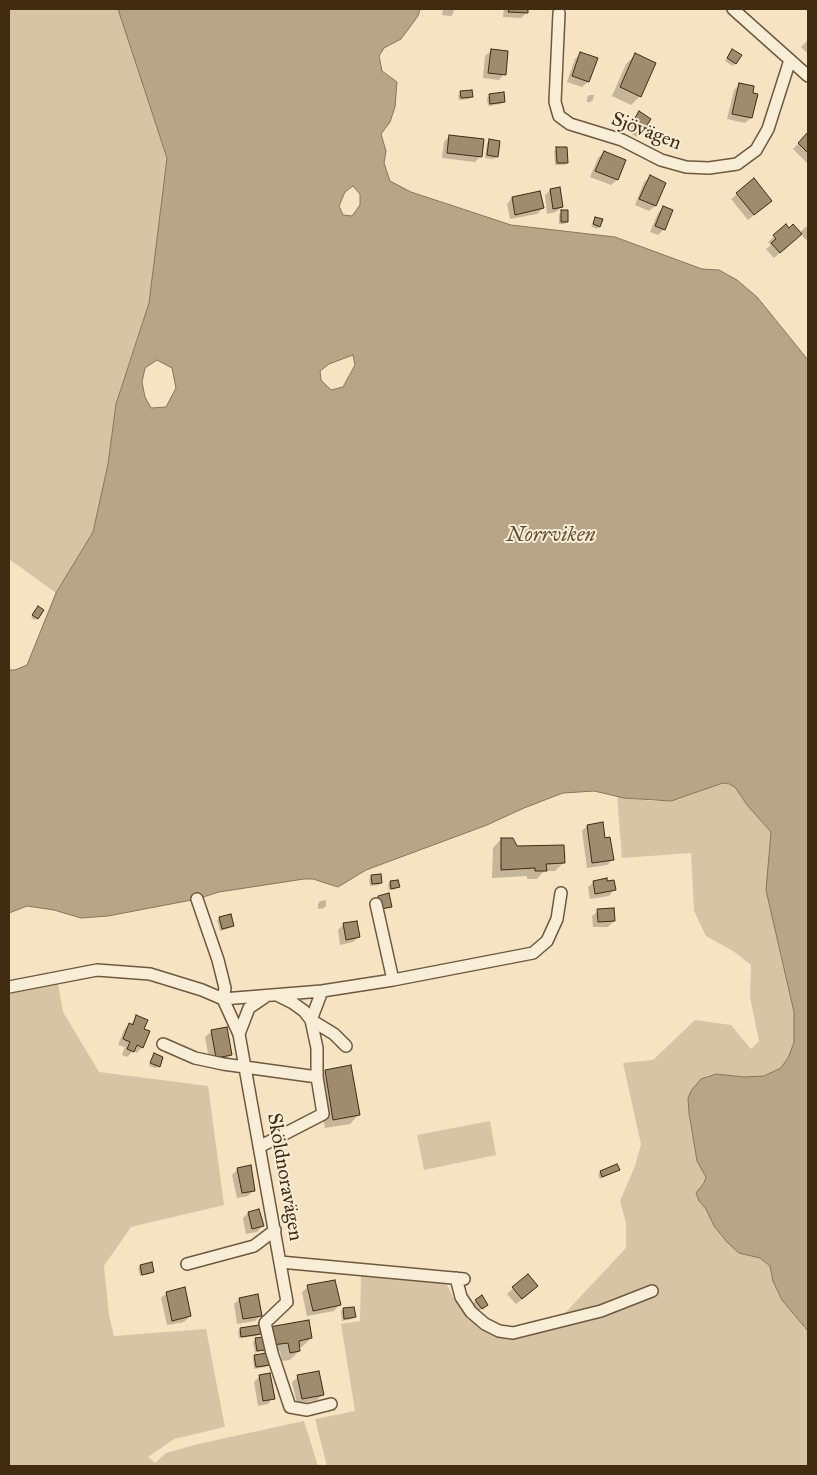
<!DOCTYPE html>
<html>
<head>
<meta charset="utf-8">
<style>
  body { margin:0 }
  #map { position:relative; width:817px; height:1475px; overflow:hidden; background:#f5e3c2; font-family:"IM FELL Great Primer",serif }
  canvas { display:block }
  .frame { position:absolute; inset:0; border:10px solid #412b11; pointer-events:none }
</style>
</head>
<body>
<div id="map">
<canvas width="817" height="1475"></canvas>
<div class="frame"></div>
</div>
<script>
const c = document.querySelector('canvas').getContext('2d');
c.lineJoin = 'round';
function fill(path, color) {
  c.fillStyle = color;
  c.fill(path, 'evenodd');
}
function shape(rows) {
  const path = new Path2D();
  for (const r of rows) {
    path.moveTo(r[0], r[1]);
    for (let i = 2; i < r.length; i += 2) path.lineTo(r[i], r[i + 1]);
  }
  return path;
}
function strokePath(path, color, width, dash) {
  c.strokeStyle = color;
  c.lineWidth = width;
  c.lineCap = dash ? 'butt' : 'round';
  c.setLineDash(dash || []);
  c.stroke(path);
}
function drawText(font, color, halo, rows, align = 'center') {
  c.font = font + ' "IM FELL Great Primer",serif';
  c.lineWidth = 4;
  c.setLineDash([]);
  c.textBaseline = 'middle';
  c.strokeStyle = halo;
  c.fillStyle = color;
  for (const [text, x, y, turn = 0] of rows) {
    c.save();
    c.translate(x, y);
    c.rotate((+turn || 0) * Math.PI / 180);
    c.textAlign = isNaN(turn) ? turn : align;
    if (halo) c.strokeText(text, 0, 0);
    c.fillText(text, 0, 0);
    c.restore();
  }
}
fill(shape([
  [9,9,118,9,167,158,149,303,116,404,108,464,93,532,56,593,9,559],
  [723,783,735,787,747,805,771,832,766,890,794,1012,794,1042,789,1056,781,1068,764,1076,744,1077,716,1074,707,1076,688,1098,689,1113,697,1161,706,1177,704,1183,699,1188,699,1201,706,1209,714,1226,739,1253,760,1258,770,1266,773,1281,782,1300,808,1331,808,1466,327,1466,315,1419,355,1411,341,1324,360,1321,361,1275,445,1281,453,1297,466,1314,499,1335,553,1326,626,1248,626,1223,620,1201,635,1166,641,1144,623,1063,653,1060,695,1020,731,1025,751,1049,759,1041,750,997,751,965,733,951,706,936,694,911,691,853,622,858,617,796,651,801,671,801],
  [58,984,63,1012,99,1072,208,1086,224,1205,131,1227,104,1266,109,1315,114,1336,206,1329,225,1427,174,1439,148,1457,155,1463,166,1453,198,1444,304,1421,318,1466,9,1466,9,994],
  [490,1121,496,1155,424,1170,417,1135]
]), '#d6c4a4');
const water = shape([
  [118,9,420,9,418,16,401,39,384,48,379,56,382,71,397,82,395,107,390,122,381,134,386,151,384,163,390,181,411,192,511,225,615,237,702,269,719,270,737,280,757,297,808,360,808,1331,782,1300,773,1281,770,1266,760,1258,739,1253,728,1243,714,1226,706,1209,699,1201,696,1193,704,1183,706,1177,697,1161,689,1113,688,1098,691,1091,701,1079,716,1074,744,1077,764,1076,781,1068,789,1056,794,1042,794,1012,766,890,771,832,747,805,735,787,729,784,723,783,671,801,624,798,594,791,563,793,524,808,487,825,366,870,338,887,313,879,304,879,219,892,197,899,108,916,81,918,54,910,27,906,9,913,9,670,15,670,27,665,56,593,93,532,108,464,116,404,149,303,167,158,118,9],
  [353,186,360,194,360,205,352,216,343,215,339,206,345,192,353,186],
  [353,355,355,365,343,387,331,390,321,380,320,371,329,364,353,355],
  [157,360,172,368,176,388,166,407,151,408,145,397,142,382,145,368,157,360]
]);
fill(water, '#b8a486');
strokePath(water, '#887457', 1);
fill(shape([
  [443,9,454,9,453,14,451,16,442,15],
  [504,9,527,9,526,13,521,18,503,17],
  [808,40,808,54,801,47],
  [491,51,504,74,499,80,483,78,485,56],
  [581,53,596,59,588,82,582,87,567,82,575,59],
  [730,53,735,63,733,66,725,61],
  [635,55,640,96,631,105,612,96,626,64],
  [740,84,751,118,745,123,727,119,734,90],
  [461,93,472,96,469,99,459,100,458,95],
  [490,95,504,102,501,104,488,106,487,98],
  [590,95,594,95,593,100,590,102,587,102,587,97],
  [639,113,650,119,637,137,626,131],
  [808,134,808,164,793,149],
  [449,136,481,156,475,162,442,158,444,142],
  [490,141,496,157,494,159,485,158,487,143],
  [557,148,567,163,564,165,555,165,554,151],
  [604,152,624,160,617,180,611,185,590,177,598,158],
  [650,177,665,183,655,206,649,211,635,205,644,182],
  [550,190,562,207,556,212,547,214,545,195],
  [737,194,765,206,748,220,731,199],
  [512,198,543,208,537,214,510,219,507,204],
  [663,208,664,229,658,235,650,232,658,213],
  [562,212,567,222,564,224,559,224,559,214],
  [596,218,599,226,597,229,591,226],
  [808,225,808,239,806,240,801,234,774,258,766,249,771,245,768,242,786,226,789,230,799,233],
  [36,610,37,618,35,620,31,618],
  [587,826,612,860,607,865,587,868,582,831],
  [501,839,516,848,564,862,555,871,544,871,537,879,527,879,527,876,492,878,493,848],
  [371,876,381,882,379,885,370,886,369,879],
  [397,881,398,886,396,889,389,890,388,885,390,882],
  [594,882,614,890,609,896,590,899,588,887],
  [326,900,326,906,324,908,318,909,318,904,320,901],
  [598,911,614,921,608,927,593,927,592,916],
  [220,918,233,926,230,928,220,931,217,920],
  [356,922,359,937,353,942,340,945,338,930,343,925],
  [137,1017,142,1029,142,1047,137,1053,133,1051,127,1057,122,1055,125,1047,118,1045,124,1030],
  [226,1029,231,1054,225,1060,210,1063,205,1037,211,1032],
  [154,1055,159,1066,156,1068,149,1066],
  [325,1071,358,1115,350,1124,325,1128,316,1080],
  [238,1169,254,1190,248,1196,237,1198,232,1175],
  [618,1170,600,1179,598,1175,600,1172],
  [248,1213,262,1226,257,1232,246,1234,243,1218],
  [141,1266,153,1272,150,1274,140,1276,138,1268],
  [527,1276,531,1292,516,1304,507,1294],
  [308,1287,339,1305,334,1311,307,1316,302,1292],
  [167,1293,190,1316,184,1322,167,1325,161,1298],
  [240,1299,261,1315,255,1321,237,1324,234,1304],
  [476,1301,484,1307,479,1311,473,1303],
  [343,1309,355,1317,352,1319,342,1321,341,1312],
  [270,1328,311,1338,302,1347,298,1347,299,1351,290,1360,282,1361,280,1351,266,1353,268,1365,266,1367,254,1369,253,1359,255,1356,264,1354,263,1350,255,1353,253,1342,256,1340,261,1339,261,1336],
  [241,1329,259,1333,257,1336,239,1338,238,1331],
  [260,1376,273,1398,268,1404,258,1406,254,1382],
  [298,1377,323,1394,317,1400,297,1404,292,1382]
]), '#0003');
const building = shape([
  [509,9,528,9,528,13,508,12,509,9],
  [491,49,508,51,506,75,488,73,491,49],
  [732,49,742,55,736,64,727,58,732,49],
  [580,52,598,58,589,82,572,76,580,52],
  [635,53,656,63,641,97,620,87,635,53],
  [739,83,754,86,753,93,758,94,752,118,732,114,739,83],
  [472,90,473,97,461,98,460,91,472,90],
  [504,92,505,102,490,104,489,94,504,92],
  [639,111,651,119,643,132,631,125,639,111],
  [808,132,808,153,798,143,808,132],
  [449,135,484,139,482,157,447,153,449,135],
  [489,139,500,141,498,157,487,155,489,139],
  [556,147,567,147,568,163,557,163,556,147],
  [604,151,626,160,618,180,595,171,604,151],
  [650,175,666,183,656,206,639,199,650,175],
  [754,178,772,201,754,215,736,193,754,178],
  [560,187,563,207,553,209,550,189,560,187],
  [540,191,544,208,515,215,512,197,540,191],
  [663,206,673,210,665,230,655,226,663,206],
  [561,210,568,210,568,222,561,222,561,210],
  [595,217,603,219,600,227,593,224,595,217],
  [786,224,789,228,793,224,802,234,780,253,771,243,776,239,773,235,786,224],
  [38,606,44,610,38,619,32,615,38,606],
  [603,822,605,838,610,837,614,860,592,863,587,825,603,822],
  [501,838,513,838,517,846,564,845,565,863,546,864,547,871,535,871,535,868,501,870,501,838],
  [381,874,382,883,372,884,371,875,381,874],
  [607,878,607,881,614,880,616,890,595,894,593,881,607,878],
  [398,880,400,887,391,889,390,881,398,880],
  [389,893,392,907,381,909,378,896,389,893],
  [614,908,615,921,598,922,597,909,614,908],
  [231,914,234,926,222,929,219,917,231,914],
  [357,921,360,937,346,940,343,923,357,921],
  [136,1015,148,1020,144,1029,150,1031,143,1048,137,1045,134,1052,127,1049,130,1042,123,1039,129,1023,133,1025,136,1015],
  [227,1027,232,1055,216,1058,211,1030,227,1027],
  [154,1053,163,1057,160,1067,150,1063,154,1053],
  [351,1065,360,1115,333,1120,325,1070,351,1065],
  [617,1164,620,1170,602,1177,600,1171,617,1164],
  [251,1165,255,1191,242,1193,237,1168,251,1165],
  [259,1209,264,1226,252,1229,248,1212,259,1209],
  [152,1262,154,1272,142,1275,140,1265,152,1262],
  [528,1274,538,1286,522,1299,512,1287,528,1274],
  [335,1280,341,1305,313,1311,307,1285,335,1280],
  [185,1287,191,1316,172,1321,166,1292,185,1287],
  [258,1294,262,1316,243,1319,239,1298,258,1294],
  [482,1295,488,1305,482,1309,475,1300,482,1295],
  [354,1307,356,1317,344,1319,343,1308,354,1307],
  [309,1320,312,1338,299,1341,300,1351,290,1353,288,1343,272,1345,269,1327,309,1320],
  [259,1325,261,1334,241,1337,240,1328,259,1325],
  [263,1337,265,1350,257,1351,255,1338,263,1337],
  [267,1353,270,1365,256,1367,254,1355,267,1353],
  [319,1371,324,1395,302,1399,297,1375,319,1371],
  [270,1373,275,1399,263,1401,259,1375,270,1373]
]);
fill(building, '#9f8b6d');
strokePath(building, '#412b11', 1);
const street = shape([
  [733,9,808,76],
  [559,13,555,102,559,116,570,124,622,140,661,160,686,167,709,168,737,164,756,150,768,129,790,60],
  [197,899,218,960,225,988,223,999],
  [376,904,393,980],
  [9,987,97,970,150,974,202,990,223,999,322,991,393,980,533,953,547,941,557,919,561,893],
  [322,991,311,1020,334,1034,346,1046],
  [223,999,239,1034,287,1302,265,1323,272,1353,290,1407,307,1410,331,1404],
  [239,1034,249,1008,265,997],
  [163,1044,195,1058,223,1064,317,1077],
  [259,1147,323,1114,317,1077,317,1048,311,1020,304,1011,293,1003,279,996],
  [280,1262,464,1279],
  [187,1264,254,1246,275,1230],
  [456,1278,461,1297,471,1312,485,1324,499,1331,513,1333,601,1311,652,1291]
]);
strokePath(street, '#6e593d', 14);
strokePath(street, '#f8edd7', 11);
drawText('20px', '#412b11', '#f8edd7', [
  ["Sjövägen",646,132,21],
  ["Sköldnoravägen",284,1177,80]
]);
drawText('italic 21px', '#654f34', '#f8edd7', [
  ["Norrviken",551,536]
]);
</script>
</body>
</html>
